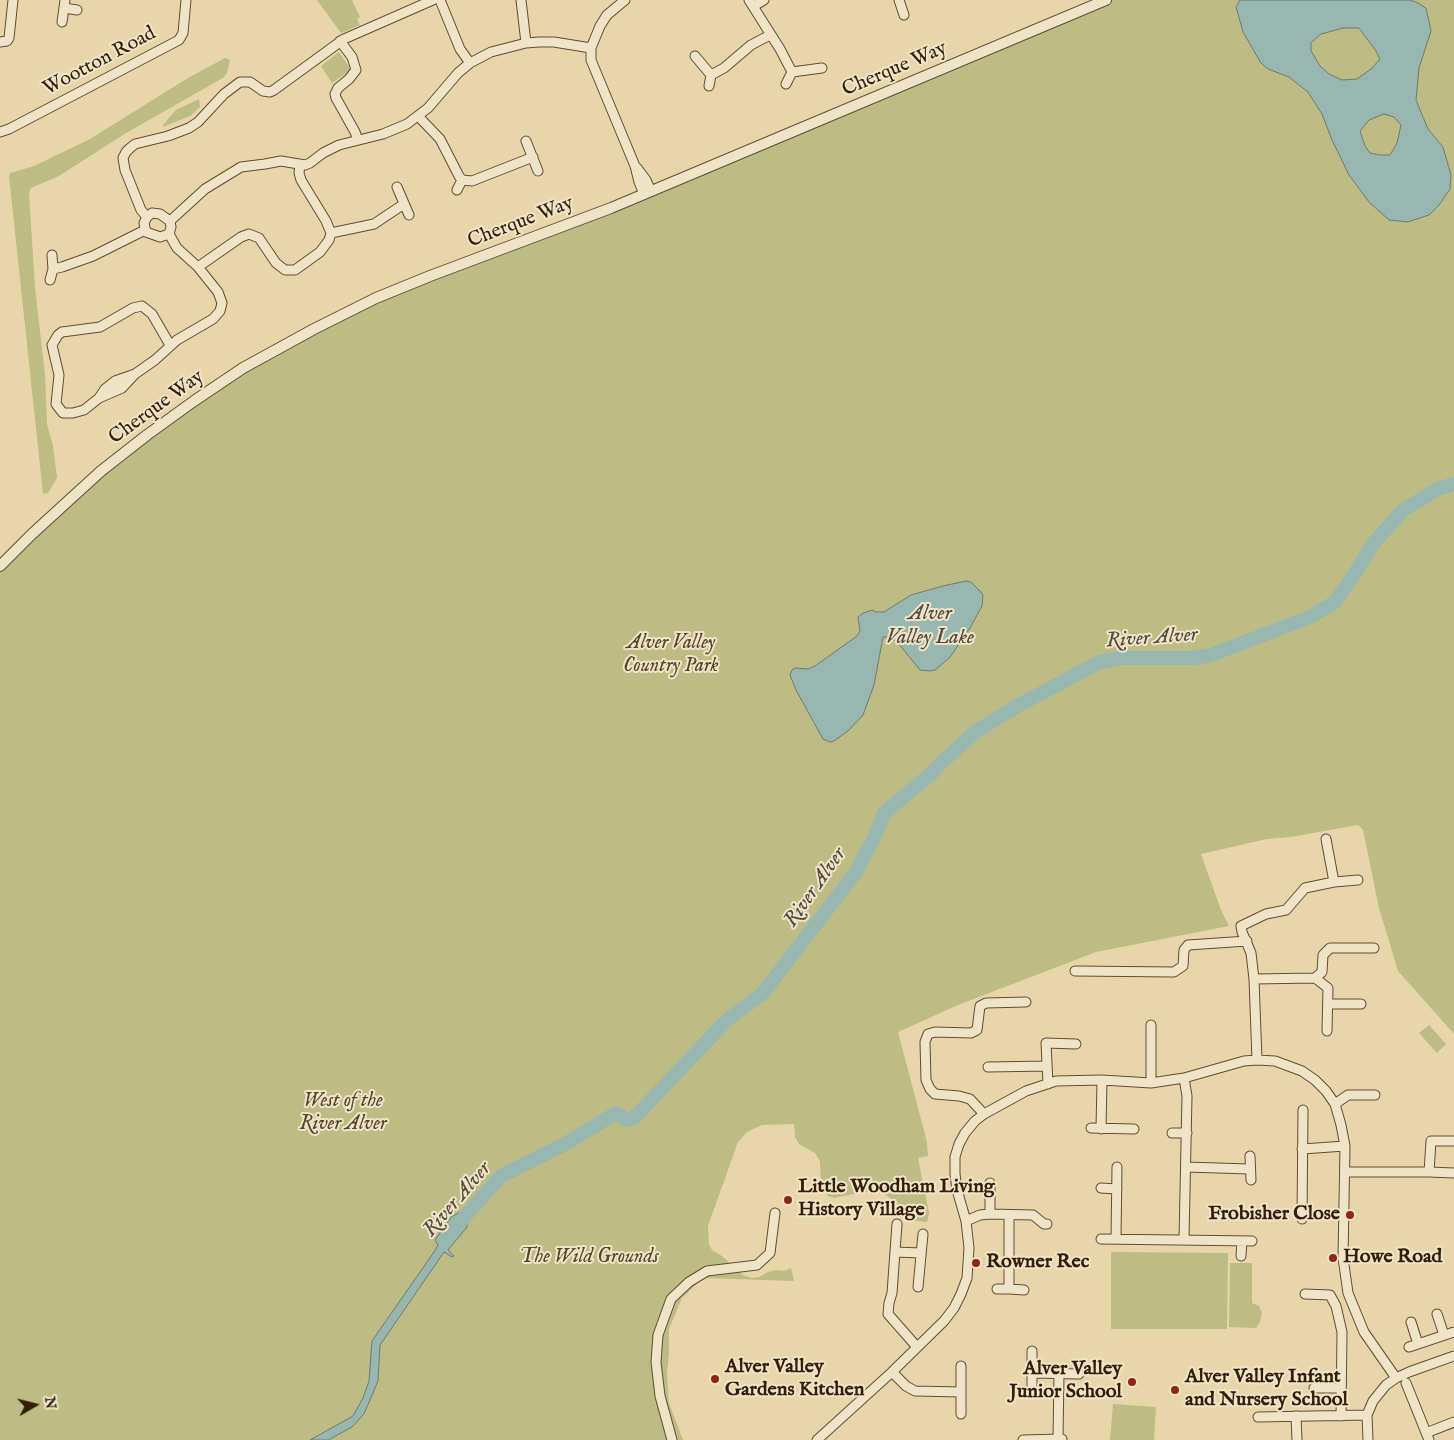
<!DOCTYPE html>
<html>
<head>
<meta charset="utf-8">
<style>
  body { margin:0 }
  #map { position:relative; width:1454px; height:1440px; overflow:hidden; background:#e8d6aa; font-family:"IM FELL English",serif }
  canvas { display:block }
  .north { position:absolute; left:10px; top:1380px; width:50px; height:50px; -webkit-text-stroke:4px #f0e4c8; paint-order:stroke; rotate:82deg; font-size:14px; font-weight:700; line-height:20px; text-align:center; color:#341e0a }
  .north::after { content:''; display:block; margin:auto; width:18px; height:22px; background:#341e0a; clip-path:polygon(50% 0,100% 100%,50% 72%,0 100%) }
</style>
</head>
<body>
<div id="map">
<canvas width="1454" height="1440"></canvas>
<div class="north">N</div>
</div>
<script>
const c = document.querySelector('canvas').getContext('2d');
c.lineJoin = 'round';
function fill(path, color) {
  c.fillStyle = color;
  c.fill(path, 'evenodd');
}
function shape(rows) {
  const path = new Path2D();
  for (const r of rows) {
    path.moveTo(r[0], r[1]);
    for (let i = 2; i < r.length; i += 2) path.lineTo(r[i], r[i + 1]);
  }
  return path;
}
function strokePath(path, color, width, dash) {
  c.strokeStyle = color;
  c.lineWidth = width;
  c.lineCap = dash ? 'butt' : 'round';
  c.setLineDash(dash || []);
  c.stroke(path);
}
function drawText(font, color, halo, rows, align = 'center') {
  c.font = font + ' "IM FELL English",serif';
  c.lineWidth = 4;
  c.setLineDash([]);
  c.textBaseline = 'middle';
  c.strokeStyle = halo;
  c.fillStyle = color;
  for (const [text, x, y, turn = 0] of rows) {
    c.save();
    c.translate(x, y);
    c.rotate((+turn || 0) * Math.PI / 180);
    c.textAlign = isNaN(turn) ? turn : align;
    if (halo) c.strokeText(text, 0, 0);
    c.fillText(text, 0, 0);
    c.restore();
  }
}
fill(shape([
  [317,0,352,0,360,17,357,19,360,25,341,33],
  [1106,0,1454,0,1454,1034,1398,971,1379,908,1363,830,1358,825,1291,837,1267,839,1201,854,1221,910,1229,926,1096,952,958,1005,898,1032,927,1142,928,1156,918,1158,929,1213,927,1222,905,1220,897,1203,884,1194,874,1190,834,1198,828,1196,823,1190,821,1182,820,1161,815,1153,799,1144,795,1137,794,1124,762,1125,747,1132,738,1142,708,1226,709,1244,712,1250,722,1256,743,1275,752,1278,759,1277,768,1272,777,1270,784,1271,791,1268,794,1281,703,1278,682,1298,669,1329,669,1353,667,1373,669,1403,683,1440,0,1440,0,569,32,534,194,401,314,329,430,276,611,208],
  [339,52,351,70,332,83,321,66],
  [225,58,230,60,227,73,223,78,126,133,59,176,31,188,29,193,35,287,45,375,47,424,53,446,57,478,48,493,43,494,9,176,10,173,34,166,90,139,188,78],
  [199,99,200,107,190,116,163,127,163,125,176,110],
  [1429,1025,1446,1044,1437,1053,1419,1033],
  [1111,1252,1228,1253,1227,1329,1111,1329],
  [1230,1263,1252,1263,1252,1303,1259,1306,1262,1313,1260,1322,1256,1328,1229,1327],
  [1113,1404,1156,1407,1154,1440,1110,1440]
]), '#bcbc84');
const water = shape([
  [1240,0,1409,0,1416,2,1426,8,1431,31,1419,68,1416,100,1428,129,1443,147,1451,175,1450,189,1439,205,1429,215,1408,222,1389,220,1369,202,1349,175,1332,140,1322,114,1308,92,1289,77,1268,69,1261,63,1243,32,1236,7,1240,0],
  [1343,28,1359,28,1376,51,1380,59,1371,69,1357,79,1342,80,1329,74,1320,66,1311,51,1311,43,1321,34,1343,28],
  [1384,114,1394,117,1401,125,1397,143,1390,155,1380,155,1370,153,1365,146,1360,131,1369,120,1384,114],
  [966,581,971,582,979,590,983,595,982,606,970,628,950,657,935,670,930,671,920,670,898,643,890,637,883,637,874,685,863,715,848,731,834,741,830,742,823,739,796,690,790,675,792,670,795,668,808,669,815,666,857,636,860,631,858,617,863,613,872,610,876,612,884,612,911,595,943,586,966,581],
  [466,1209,472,1212,467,1222,467,1227,448,1250,454,1256,452,1257,444,1252,380,1345,378,1381,364,1414,352,1427,332,1438,329,1440,310,1440,353,1416,363,1398,369,1381,372,1341,434,1252,438,1245,435,1240,451,1217,466,1209]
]);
fill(water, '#99b7b1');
strokePath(water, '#717a6e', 1);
strokePath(shape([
  [458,1224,501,1176,565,1144,616,1113,627,1120,634,1118,726,1021,763,993,856,872,874,838,884,813,932,773,942,762,975,732,1017,706,1100,662,1121,658,1195,658,1211,655,1310,617,1335,602,1355,573,1373,544,1403,510,1438,489,1454,484]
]), '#99b7b1', 14);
const minor = shape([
  [440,0,460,49,470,63],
  [521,0,526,43],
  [625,0,607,15,600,26,591,48,591,60,635,166,639,182,644,194],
  [749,0,780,49,792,72,822,68],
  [899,0,904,15],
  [754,6,764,0],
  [64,8,77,10],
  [62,22,65,0],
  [340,41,352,57,356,70,349,79,338,88,335,94,336,98,355,132,358,140],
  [0,42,7,41,9,38,13,0],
  [695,56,711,75,724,68,751,45,770,35],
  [786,84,792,72],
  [709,86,711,75],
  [418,116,440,139,459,176,462,180,472,181,533,157],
  [0,132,9,129,179,40,183,33,186,0],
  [526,141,538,171],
  [637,168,646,180,651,191],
  [397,187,409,215],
  [457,190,462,180],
  [152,213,160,214,170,221,171,227,169,234,160,237,146,232,144,223,147,217,152,213],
  [147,217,141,210,125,170,123,158,126,152,130,148,135,144,168,136,189,128,198,122,224,94,240,82,250,82,263,91,270,92,274,90,344,39,433,0],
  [170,221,205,189,241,167,265,164,281,161,305,165,310,163,323,153,339,145,383,134,407,124,428,108,458,73,470,63,491,52,526,43,539,42,554,42,591,48],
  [331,233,374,224,404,204],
  [198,267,241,237,249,234,259,238,276,263,285,270,295,270,320,252,329,240,331,233,326,221,301,180,299,173,300,165],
  [53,269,62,267,93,256,145,230],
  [50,280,53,269,52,255],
  [135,374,115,381,105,389,99,398,84,410,73,413,63,413,56,404,59,375,52,345,58,335,62,332,100,327,133,308,142,306,152,314,170,345],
  [99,398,122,388,135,374,155,360,177,340,213,319,220,311,222,303,218,292,198,267,177,248,169,234],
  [1326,839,1334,882],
  [1075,971,1174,972,1183,966,1184,950,1188,945,1247,941],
  [1315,978,1328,988,1327,1031],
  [1254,979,1315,978,1322,972,1323,955,1330,948,1374,948],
  [1329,1004,1361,1004],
  [1257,1060,1254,979,1251,953,1242,932,1241,926,1266,914,1286,910,1305,888,1334,882,1358,880],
  [988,1067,1047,1066],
  [1184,1078,1187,1096,1184,1239],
  [1151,1083,1151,1025],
  [1048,1084,1046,1043,1076,1044],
  [1335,1104,1348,1095,1375,1095],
  [984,1114,970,1099,959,1096,935,1094,930,1089,926,1080,925,1042,928,1034,935,1032,971,1033,977,1030,980,1006,986,1003,1026,1002],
  [1091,1128,1134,1129],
  [1101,1129,1102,1080],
  [1172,1133,1187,1133],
  [1302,1149,1345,1146],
  [1250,1156,1251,1180],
  [1186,1167,1249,1169],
  [1345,1172,1429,1172,1431,1141,1454,1141],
  [1429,1172,1454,1173],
  [990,1183,990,1214],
  [1101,1188,1117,1189],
  [1009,1215,1009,1289,1024,1290],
  [1302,1219,1303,1110],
  [966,1221,980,1215,990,1214,1033,1215,1044,1224,1047,1224],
  [897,1224,892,1293,889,1303,888,1314,917,1347],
  [1116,1238,1117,1167],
  [1101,1239,1252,1241],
  [895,1252,921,1253],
  [1241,1256,1242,1241],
  [918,1287,923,1234],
  [997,1289,1009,1289],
  [1305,1294,1330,1295,1336,1306,1342,1332,1341,1416],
  [1437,1314,1444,1335],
  [1411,1322,1418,1344],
  [1409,1347,1454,1332],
  [961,1366,961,1414],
  [892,1372,906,1386,915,1391,961,1392],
  [1033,1373,1079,1374],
  [1406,1383,1429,1440],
  [1314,1388,1341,1388],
  [1032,1392,1032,1351],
  [1296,1416,1297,1440],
  [1258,1417,1367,1415],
  [1426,1433,1454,1422],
  [1058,1439,1059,1374],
  [672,1440,660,1396,656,1362,658,1335,671,1299,689,1282,707,1271,757,1265,770,1253,775,1213],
  [817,1440,892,1372,944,1321,954,1308,961,1294,967,1278,969,1248,966,1221,957,1190,955,1174,955,1157,959,1144,965,1133,975,1121,984,1114,1026,1091,1056,1081,1102,1080,1151,1083,1184,1078,1244,1061,1257,1060,1275,1061,1302,1071,1315,1080,1326,1091,1335,1104,1341,1125,1345,1146,1343,1258,1348,1293,1364,1332,1396,1378],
  [1023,1440,1062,1439],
  [1368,1440,1367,1415,1373,1401,1386,1385,1396,1378,1409,1372,1454,1356]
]);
const tertiary = shape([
  [0,566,32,534,101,471,147,435,194,401,243,368,314,329,376,298,430,276,611,208,1106,0]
]);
strokePath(minor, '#614c32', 11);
strokePath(tertiary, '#614c32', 12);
strokePath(minor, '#f0e4c8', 9);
strokePath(tertiary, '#f0e4c8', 10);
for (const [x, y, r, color] of [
  [788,1200,5,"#8f2418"],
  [1350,1215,5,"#8f2418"],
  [1333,1258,5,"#8f2418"],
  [976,1263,5,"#8f2418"],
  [715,1379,5,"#8f2418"],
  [1132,1382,5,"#8f2418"],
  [1175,1390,5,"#8f2418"]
]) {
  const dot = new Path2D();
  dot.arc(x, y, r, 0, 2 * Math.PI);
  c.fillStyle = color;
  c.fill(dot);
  strokePath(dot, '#f0e4c8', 2);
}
drawText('20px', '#341e0a', '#f0e4c8', [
  ["Wootton Road",100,62,-28],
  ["Cherque Way",895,70,-23],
  ["Cherque Way",521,223,-21],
  ["Cherque Way",157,408,-36]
]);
drawText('italic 20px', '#564628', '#f0e4c8', [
  ["Alver Valley",671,644],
  ["Country Park",671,667],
  ["West of the",343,1102],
  ["River Alver",343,1125],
  ["The Wild Grounds",589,1258]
]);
drawText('bold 20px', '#341e0a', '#f0e4c8', [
  ["Little Woodham Living",798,1188],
  ["History Village",798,1211],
  ["Frobisher Close",1340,1215,"right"],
  ["Howe Road",1343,1258],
  ["Rowner Rec",986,1263],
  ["Alver Valley",725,1368],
  ["Gardens Kitchen",725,1391],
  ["Alver Valley",1122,1370,"right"],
  ["Junior School",1122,1393,"right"],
  ["Alver Valley Infant",1185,1378],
  ["and Nursery School",1185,1401]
], 'left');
drawText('italic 21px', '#524c3c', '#f0e4c8', [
  ["Alver",930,615],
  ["Valley Lake",930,639],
  ["River Alver",1152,639,-4],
  ["River Alver",816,888,-55],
  ["River Alver",458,1200,-49]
]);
</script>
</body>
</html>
